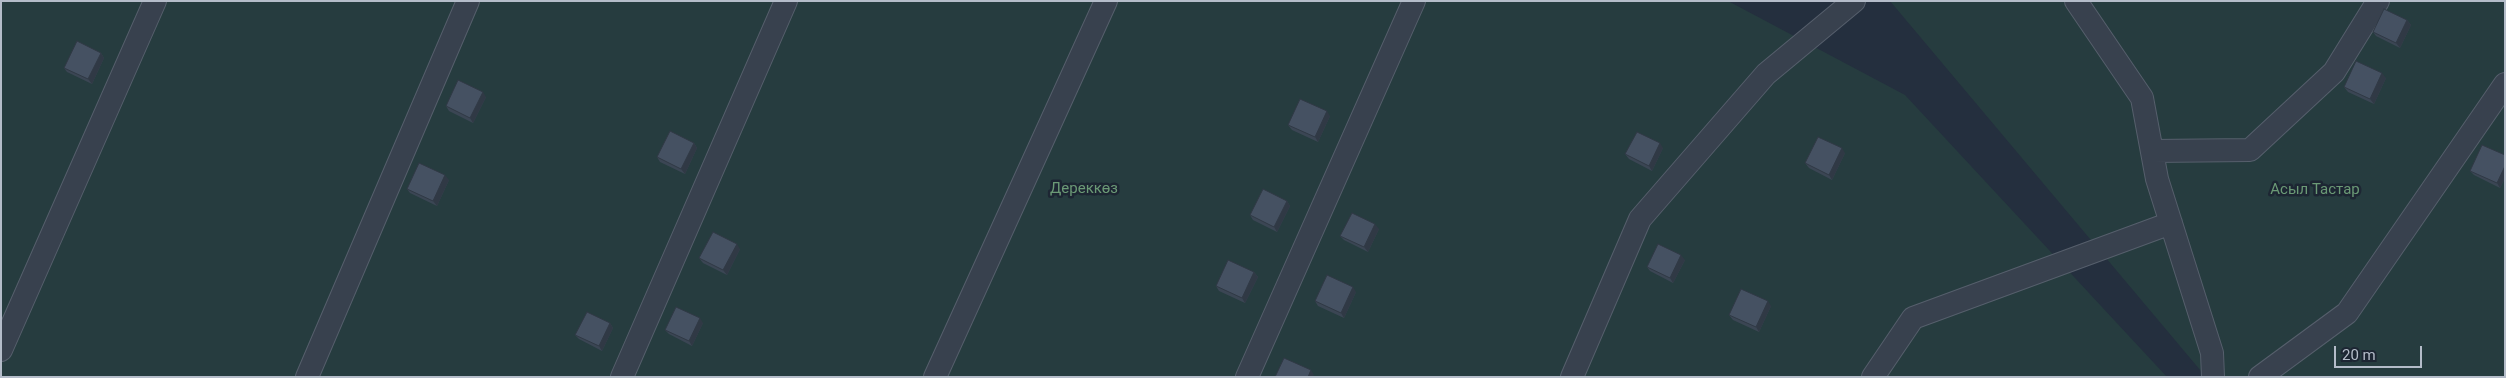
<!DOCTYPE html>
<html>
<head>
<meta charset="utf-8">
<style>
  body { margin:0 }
  #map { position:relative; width:2506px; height:378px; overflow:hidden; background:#242f3e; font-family:Roboto,sans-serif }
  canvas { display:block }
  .frame { position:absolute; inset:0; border:2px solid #b4bcc9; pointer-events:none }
  .scale { position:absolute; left:2334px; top:346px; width:88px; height:22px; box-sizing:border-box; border:2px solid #b4bcc9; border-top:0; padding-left:6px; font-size:15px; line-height:18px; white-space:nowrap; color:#b4bcc9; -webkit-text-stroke:4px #1d2633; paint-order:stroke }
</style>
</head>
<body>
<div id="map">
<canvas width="2506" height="378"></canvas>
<div class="frame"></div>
<div class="scale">20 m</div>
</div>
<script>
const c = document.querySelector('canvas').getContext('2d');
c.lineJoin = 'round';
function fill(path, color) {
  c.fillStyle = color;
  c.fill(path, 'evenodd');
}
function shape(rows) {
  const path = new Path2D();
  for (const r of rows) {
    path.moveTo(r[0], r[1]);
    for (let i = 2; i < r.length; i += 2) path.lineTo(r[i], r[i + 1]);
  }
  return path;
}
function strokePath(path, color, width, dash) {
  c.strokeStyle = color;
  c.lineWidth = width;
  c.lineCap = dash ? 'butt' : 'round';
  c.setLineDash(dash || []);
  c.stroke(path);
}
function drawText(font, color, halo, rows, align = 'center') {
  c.font = font + ' Roboto,sans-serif';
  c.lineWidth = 5;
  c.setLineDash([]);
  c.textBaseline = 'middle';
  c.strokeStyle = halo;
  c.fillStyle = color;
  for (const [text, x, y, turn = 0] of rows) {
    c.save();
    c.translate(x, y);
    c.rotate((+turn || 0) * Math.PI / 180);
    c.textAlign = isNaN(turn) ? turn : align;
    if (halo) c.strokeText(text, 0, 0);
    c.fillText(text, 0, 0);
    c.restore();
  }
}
fill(shape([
  [1,1,1728,1,1905,95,2167,377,1,377],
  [1890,1,2505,1,2505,377,2206,377]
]), '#263c3f');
const minor = shape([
  [2076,1,2142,98,2157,179,2212,353,2213,377],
  [2152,151,2250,150,2334,72,2378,1],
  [1,350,155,1],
  [307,377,468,1],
  [622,377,786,1],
  [935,377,1106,1],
  [1247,377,1414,1],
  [1572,377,1640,219,1766,74,1854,1],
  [1873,377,1913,318,2171,223],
  [2260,377,2347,313,2505,84]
]);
strokePath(minor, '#565f6c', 24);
strokePath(minor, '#38414e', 22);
fill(shape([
  [2407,20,2411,25,2400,48,2376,36,2373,32],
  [101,53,104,58,92,84,67,72,64,68],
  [2386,78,2374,104,2348,92,2344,87],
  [486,97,473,123,449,111,446,106],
  [1330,116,1318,142,1292,130,1288,125],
  [694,143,697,148,685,174,660,162,657,157],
  [1663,148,1652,171,1629,159,1625,154],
  [1845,153,1832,180,1809,168,1805,163],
  [2505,155,2505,178,2500,188,2474,175,2470,171],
  [449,180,437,206,410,193,407,189],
  [1287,201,1290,206,1277,232,1253,220,1250,215],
  [1379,229,1368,252,1344,240,1340,236],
  [740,249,727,275,703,263,699,258],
  [1685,260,1673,283,1650,271,1647,267],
  [1254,272,1258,277,1245,303,1219,291,1216,286],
  [1356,292,1344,318,1318,306,1315,301],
  [1771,306,1759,332,1733,320,1729,315],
  [610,323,613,328,602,351,579,339,575,335],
  [703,323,692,346,669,334,665,330]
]), '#3b4654');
fill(shape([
  [2407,20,2411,25,2400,48,2396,43],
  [101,53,104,58,92,84,88,79],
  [2382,73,2386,78,2374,104,2370,99],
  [483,92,486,97,473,123,470,118],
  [1327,111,1330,116,1318,142,1315,137],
  [694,143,697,148,685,174,681,169],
  [1660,143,1663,148,1652,171,1649,166],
  [1842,148,1845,153,1832,180,1829,175],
  [2505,166,2505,178,2500,188,2497,183],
  [445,175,449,180,437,206,433,201],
  [1287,201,1290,206,1277,232,1274,227],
  [1375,224,1379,229,1368,252,1364,247],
  [737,244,740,249,727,275,723,270],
  [1681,255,1685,260,1673,283,1670,278],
  [1254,272,1258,277,1245,303,1242,298],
  [1353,287,1356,292,1344,318,1341,313],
  [1768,301,1771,306,1759,332,1756,327],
  [700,318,703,323,692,346,689,341],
  [610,323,613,328,602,351,599,346],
  [1311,370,1314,375,1313,377,1308,377]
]), '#303945');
const building = shape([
  [2384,9,2407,20,2396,43,2373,32,2384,9],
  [77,41,101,53,88,79,64,68,77,41],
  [2356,61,2382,73,2370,99,2344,87,2356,61],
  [458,80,483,92,470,118,446,106,458,80],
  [1300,99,1327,111,1315,137,1288,125,1300,99],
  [670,131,694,143,681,169,657,157,670,131],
  [1637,132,1660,143,1649,166,1625,154,1637,132],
  [1818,137,1842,148,1829,175,1805,163,1818,137],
  [2482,145,2505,155,2505,166,2497,183,2470,171,2482,145],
  [419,163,445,175,433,201,407,189,419,163],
  [1263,189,1287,201,1274,227,1250,215,1263,189],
  [1352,213,1375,224,1364,247,1340,236,1352,213],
  [713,232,737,244,723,270,699,258,713,232],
  [1658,244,1681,255,1670,278,1647,267,1658,244],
  [1228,260,1254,272,1242,298,1216,286,1228,260],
  [1327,275,1353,287,1341,313,1315,301,1327,275],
  [1741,289,1768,301,1756,327,1729,315,1741,289],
  [676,307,700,318,689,341,665,330,676,307],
  [587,312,610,323,599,346,575,335,587,312],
  [1284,358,1311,370,1308,377,1275,377,1284,358]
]);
fill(building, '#455162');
strokePath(building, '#303945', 1);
drawText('15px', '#6b9a76', '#1d2633', [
  ["Дереккөз",1084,189],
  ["Асыл Тастар",2315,190]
]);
</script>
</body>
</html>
